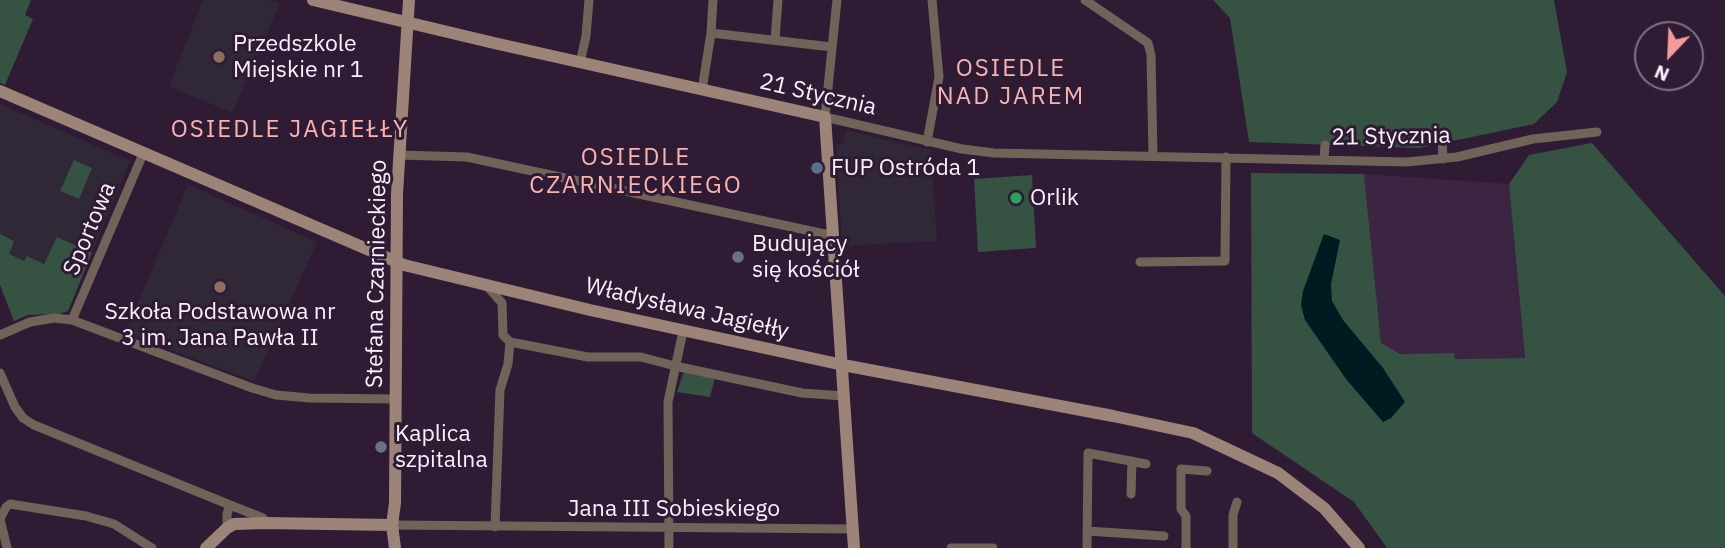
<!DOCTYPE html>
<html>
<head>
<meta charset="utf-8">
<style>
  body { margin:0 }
  #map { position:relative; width:1725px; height:548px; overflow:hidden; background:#2f1c34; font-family:"IBM Plex Sans",sans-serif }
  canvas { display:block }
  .north { position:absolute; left:1634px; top:21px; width:70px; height:70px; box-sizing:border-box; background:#2f1c34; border:2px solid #817085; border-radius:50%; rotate:203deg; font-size:19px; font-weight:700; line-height:28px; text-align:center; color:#fbeefe }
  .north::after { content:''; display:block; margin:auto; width:24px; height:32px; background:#f59b9b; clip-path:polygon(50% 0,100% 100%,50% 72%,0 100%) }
</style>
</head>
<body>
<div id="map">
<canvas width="1725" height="548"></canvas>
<div class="north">N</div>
</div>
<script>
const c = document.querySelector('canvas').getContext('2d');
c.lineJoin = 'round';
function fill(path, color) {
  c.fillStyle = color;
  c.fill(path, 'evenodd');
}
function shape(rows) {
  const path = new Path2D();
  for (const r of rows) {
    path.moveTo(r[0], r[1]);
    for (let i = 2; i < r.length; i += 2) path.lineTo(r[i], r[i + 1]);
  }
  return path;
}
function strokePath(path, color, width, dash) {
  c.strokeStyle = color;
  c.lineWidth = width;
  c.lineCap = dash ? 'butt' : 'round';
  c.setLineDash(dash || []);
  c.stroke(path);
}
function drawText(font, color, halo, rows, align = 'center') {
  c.font = font + ' "IBM Plex Sans",sans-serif';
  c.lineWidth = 6;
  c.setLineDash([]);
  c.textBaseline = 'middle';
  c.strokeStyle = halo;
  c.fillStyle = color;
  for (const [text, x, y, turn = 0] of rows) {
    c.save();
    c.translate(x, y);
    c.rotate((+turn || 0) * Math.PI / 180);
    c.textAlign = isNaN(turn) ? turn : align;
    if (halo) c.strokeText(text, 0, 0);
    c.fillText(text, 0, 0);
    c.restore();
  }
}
fill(shape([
  [1364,174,1509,184,1525,358,1455,359,1454,353,1400,354,1381,343]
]), '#3c2542');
fill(shape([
  [203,0,267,0,280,3,232,113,169,86],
  [0,104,130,161,92,253,57,237,44,264,24,261,8,254,14,241,0,234],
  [846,130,931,150,937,241,842,246,836,145,843,144],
  [188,185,317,242,254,381,168,349,168,346,161,344,158,346,125,333]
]), '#312837');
fill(shape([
  [0,0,31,0,25,15,33,19,5,85,0,83],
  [1213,0,1554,0,1567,72,1557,102,1534,124,1419,148,1249,142,1230,18],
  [1592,143,1725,296,1725,548,1387,548,1354,502,1252,433,1251,173,1364,174,1381,343,1400,354,1454,353,1455,359,1525,358,1509,184,1529,155],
  [74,160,92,168,79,199,60,191],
  [1032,175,1036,248,978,252,974,179],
  [0,234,14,241,9,254,24,261,27,256,44,264,57,237,92,253,68,311,59,314,28,315,14,321,0,285],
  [684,371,715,378,710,397,677,392]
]), '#355243');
fill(shape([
  [1324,234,1340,240,1331,284,1332,301,1343,320,1383,368,1405,402,1391,418,1383,422,1346,379,1305,320,1301,305,1303,291]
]), '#001a22');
strokePath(shape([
  [837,0,825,117,962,149,994,153,1407,162,1457,157,1533,139,1597,132],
  [1085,0,1148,43,1151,55,1153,156],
  [711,33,832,47],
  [775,40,778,0],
  [580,63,586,36,589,0],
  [702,90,711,33,713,0],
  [1442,138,1443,159],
  [927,142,939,77,932,0],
  [399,155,467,157,834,236],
  [1324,160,1325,145],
  [1140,262,1225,261,1226,157],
  [487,286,502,303,503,335,510,342],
  [72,320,143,154],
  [0,335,30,322,54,318,72,320,252,388,276,395,309,398,396,399],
  [0,373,15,407,23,418,34,425,230,505],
  [1131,494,1132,461],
  [392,525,853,529],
  [495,527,500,390,508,364,510,342,588,357,641,357,675,366,802,393,844,396],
  [227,528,227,514,230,505,263,518,265,523],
  [1087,531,1164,536],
  [7,548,0,519,6,507,10,504,86,516,114,524,152,548],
  [669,548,668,402,683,331],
  [951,548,993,548],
  [1087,548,1088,453,1146,464],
  [1186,548,1186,516,1181,509,1181,469,1207,471],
  [1233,548,1233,515,1237,502]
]), '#71625a', 9);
strokePath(shape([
  [313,0,494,43,825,117,854,548],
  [0,91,404,265,590,310,843,365,1113,416,1193,433,1278,473,1324,508,1359,548],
  [206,548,227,528,234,524,265,523,392,525],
  [395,548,392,525,395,503,397,194,409,0]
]), '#9c8578', 12);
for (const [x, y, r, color] of [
  [219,57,7,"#8d6e63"],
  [817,168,7,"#5c6f8a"],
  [1016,198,7,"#2e9e5b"],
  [738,257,7,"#6b7280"],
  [220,287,7,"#8d6e63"],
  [381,447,7,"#6b7280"]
]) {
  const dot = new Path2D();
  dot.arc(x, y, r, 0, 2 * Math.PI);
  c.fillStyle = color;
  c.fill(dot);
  strokePath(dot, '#2f1c34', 2.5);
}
drawText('23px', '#fbeefe', '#2f1c34', [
  ["Przedszkole",233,44],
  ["Miejskie nr 1",233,70],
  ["FUP Ostróda 1",831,168],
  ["Orlik",1030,198],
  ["Budujący",752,244],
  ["się kościół",752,270],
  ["Szkoła Podstawowa nr",220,312,"center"],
  ["3 im. Jana Pawła II",220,338,"center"],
  ["Kaplica",395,434],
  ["szpitalna",395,460]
], 'left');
drawText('23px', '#fbeefe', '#2f1c34', [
  ["21 Stycznia",818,95,13],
  ["21 Stycznia",1391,137,-1],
  ["Sportowa",90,229,-67],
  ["Stefana Czarnieckiego",377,274,-89],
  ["Władysława Jagiełły",687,309,13],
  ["Jana III Sobieskiego",674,509]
]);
c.letterSpacing = '2px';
drawText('24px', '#f7b2b2', '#2f1c34', [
  ["OSIEDLE",1011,69],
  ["NAD JAREM",1011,97],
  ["OSIEDLE JAGIEŁŁY",290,130],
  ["OSIEDLE",636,158],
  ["CZARNIECKIEGO",636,186]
]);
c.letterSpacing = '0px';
</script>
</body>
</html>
